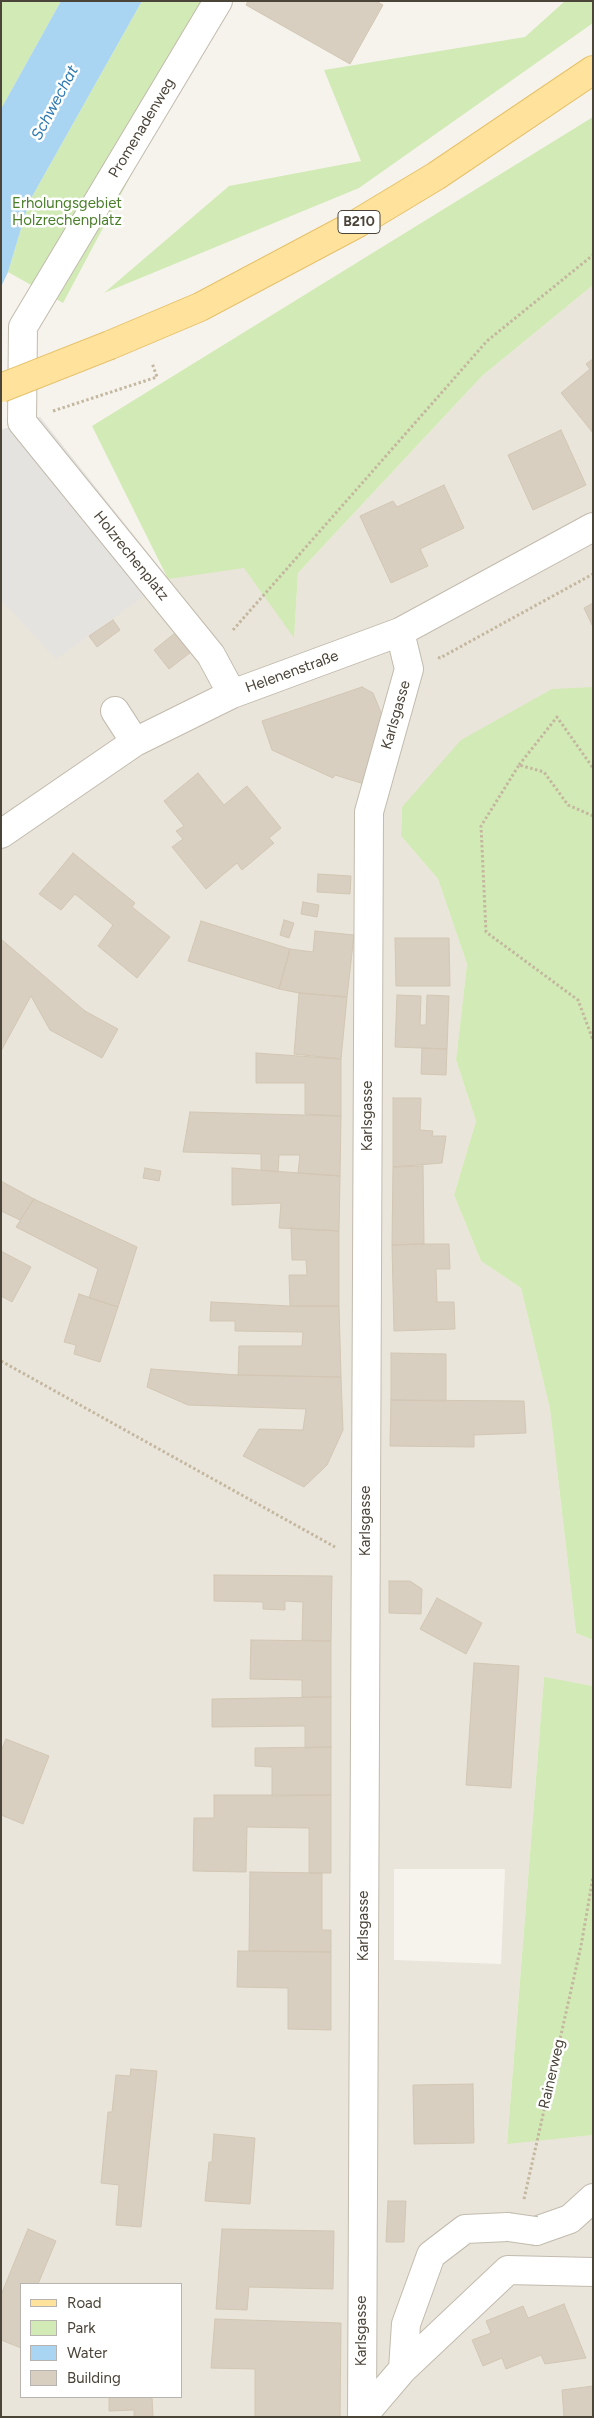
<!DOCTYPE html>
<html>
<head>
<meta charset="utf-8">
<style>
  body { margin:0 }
  #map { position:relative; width:594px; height:2418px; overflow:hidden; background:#f6f3ec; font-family:Figtree,sans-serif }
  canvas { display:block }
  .frame { position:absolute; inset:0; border:2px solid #4b4439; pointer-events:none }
  .legend { position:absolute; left:20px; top:2283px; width:162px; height:115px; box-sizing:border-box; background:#fff; border:1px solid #b7b4b0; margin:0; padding:6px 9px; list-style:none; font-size:15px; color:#4b4439 }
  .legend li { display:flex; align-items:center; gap:10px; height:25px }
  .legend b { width:25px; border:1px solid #b7b4b0 }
</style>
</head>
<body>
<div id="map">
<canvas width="594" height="2418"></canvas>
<div class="frame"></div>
<ul class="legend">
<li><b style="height:6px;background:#ffe39c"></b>Road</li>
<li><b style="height:14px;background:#d2eab5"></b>Park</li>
<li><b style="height:14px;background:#a9d4f2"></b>Water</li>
<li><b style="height:14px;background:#d8cfc1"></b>Building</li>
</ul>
</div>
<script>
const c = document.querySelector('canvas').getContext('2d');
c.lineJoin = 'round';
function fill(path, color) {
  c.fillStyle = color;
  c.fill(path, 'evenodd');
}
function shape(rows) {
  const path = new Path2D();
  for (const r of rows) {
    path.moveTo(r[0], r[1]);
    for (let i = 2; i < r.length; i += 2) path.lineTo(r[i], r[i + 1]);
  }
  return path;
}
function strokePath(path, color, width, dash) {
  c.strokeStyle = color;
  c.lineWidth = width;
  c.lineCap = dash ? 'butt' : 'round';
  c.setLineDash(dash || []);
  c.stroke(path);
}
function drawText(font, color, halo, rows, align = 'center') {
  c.font = font + ' Figtree,sans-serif';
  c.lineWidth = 5;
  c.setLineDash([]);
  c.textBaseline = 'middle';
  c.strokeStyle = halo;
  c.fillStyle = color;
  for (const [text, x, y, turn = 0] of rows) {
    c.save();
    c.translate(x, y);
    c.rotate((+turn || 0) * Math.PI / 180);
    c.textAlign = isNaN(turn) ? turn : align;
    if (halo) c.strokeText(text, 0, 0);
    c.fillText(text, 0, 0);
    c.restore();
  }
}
fill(shape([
  [593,285,593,687,586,688,402,807,401,836,438,879,467,964,456,1060,476,1121,454,1195,481,1261,521,1288,550,1409,576,1633,593,1640,593,1686,544,1678,507,2143,593,2135,593,2417,1,2417,1,430,40,417,168,578,244,567,294,637,298,573,482,376],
  [394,1869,505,1869,501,1964,394,1960],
  [21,2284,181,2284,181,2397,21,2397]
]), '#eae5da');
fill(shape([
  [1,1,61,1,1,109],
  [142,1,224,1,63,303,8,272,29,202],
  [565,1,593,1,593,23,359,188,104,293,229,186,361,161,324,70,525,37],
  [593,117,593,285,482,376,298,573,294,638,244,568,168,579,92,426],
  [593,687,593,1640,576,1633,550,1409,521,1288,481,1261,454,1195,476,1121,456,1060,467,964,438,879,401,836,402,807,461,740,552,689],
  [544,1677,593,1686,593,2135,507,2144]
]), '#d2eab5');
fill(shape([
  [40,417,168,579,56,659,1,600,1,430]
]), '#e5e3e0');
fill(shape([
  [61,1,142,1,29,202,8,272,1,287,1,109]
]), '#a9d4f2');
const building = shape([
  [248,1,376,1,383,5,350,64,246,5,248,1],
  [593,359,593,433,561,393,590,369,586,364,593,359],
  [561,430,586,485,533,510,508,455,561,430],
  [444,485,464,528,420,549,428,566,391,583,360,516,393,501,397,507,444,485],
  [593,603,593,627,584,608,593,603],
  [113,620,120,630,97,647,89,636,113,620],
  [175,633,191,652,169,669,154,650,175,633],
  [362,687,373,693,384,720,364,784,335,775,333,778,272,750,262,721,362,687],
  [198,773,224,805,247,786,281,828,269,838,274,843,242,870,237,863,206,889,172,847,183,839,176,831,184,826,164,801,198,773],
  [73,853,135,903,132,907,170,937,137,978,98,946,113,925,75,894,61,910,39,894,73,853],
  [318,874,351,876,350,894,317,892,318,874],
  [303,902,319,905,317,917,301,914,303,902],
  [284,920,294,923,289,938,280,935,284,920],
  [201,921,290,949,279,989,188,961,201,921],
  [315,931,354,935,347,997,299,993,279,989,290,949,313,952,315,931],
  [395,938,449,938,450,986,396,986,395,938],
  [1,939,85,1011,118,1029,102,1058,50,1030,31,996,1,1051,1,939],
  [299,993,347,997,341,1059,294,1054,299,993],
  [397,995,421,996,420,1025,426,1025,427,995,449,996,447,1049,395,1047,397,995],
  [422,1048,447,1049,446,1075,421,1074,422,1048],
  [256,1053,341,1059,341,1116,305,1114,305,1083,256,1083,256,1053],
  [393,1098,421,1098,420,1130,433,1131,432,1136,446,1136,442,1163,393,1167,393,1098],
  [190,1112,341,1116,340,1176,298,1173,300,1155,279,1155,278,1172,261,1170,261,1154,183,1152,190,1112],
  [423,1166,424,1244,392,1245,393,1167,423,1166],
  [145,1168,161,1171,159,1181,143,1178,145,1168],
  [232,1168,340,1176,339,1231,279,1228,281,1203,232,1205,232,1168],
  [1,1181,34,1199,20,1220,1,1211,1,1181],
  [34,1199,137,1247,118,1307,89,1298,98,1269,16,1227,34,1199],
  [291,1228,339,1231,339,1306,290,1306,289,1275,307,1275,306,1260,292,1260,291,1228],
  [424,1244,449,1244,450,1269,436,1269,437,1302,454,1302,455,1329,394,1331,392,1245,424,1244],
  [1,1251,31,1267,12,1302,1,1296,1,1251],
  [79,1294,118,1307,100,1362,74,1354,76,1345,64,1342,79,1294],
  [211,1302,290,1306,339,1306,341,1377,238,1375,239,1346,302,1346,303,1332,235,1331,235,1321,210,1321,211,1302],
  [391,1353,446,1354,446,1401,391,1400,391,1353],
  [151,1369,238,1375,341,1377,343,1430,327,1465,304,1487,243,1456,259,1429,303,1430,306,1409,188,1405,147,1387,151,1369],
  [391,1400,524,1401,526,1433,474,1435,474,1447,390,1446,391,1400],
  [214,1575,332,1576,331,1641,302,1640,303,1602,285,1601,285,1610,263,1609,263,1602,214,1601,214,1575],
  [389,1581,410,1581,422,1589,421,1614,389,1613,389,1581],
  [437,1598,482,1623,466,1654,420,1629,437,1598],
  [251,1640,331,1641,331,1697,302,1697,302,1680,250,1679,251,1640],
  [474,1663,519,1666,511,1788,466,1785,474,1663],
  [331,1697,331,1747,305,1748,305,1726,212,1727,212,1699,331,1697],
  [6,1739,49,1756,23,1824,1,1815,1,1751,6,1739],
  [331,1747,331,1795,272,1796,272,1767,255,1766,255,1748,331,1747],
  [214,1795,331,1795,331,1873,309,1873,309,1828,247,1827,246,1872,193,1871,194,1818,214,1818,214,1795],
  [250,1872,322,1873,322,1930,331,1930,331,1952,249,1951,250,1872],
  [238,1951,331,1952,331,2030,288,2029,288,1988,237,1987,238,1951],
  [131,2069,157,2071,141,2227,116,2225,119,2185,101,2183,108,2112,112,2112,116,2075,130,2076,131,2069],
  [473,2084,474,2143,414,2144,413,2085,473,2084],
  [214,2134,255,2138,250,2204,205,2201,209,2162,212,2162,214,2134],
  [388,2201,406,2201,404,2242,386,2242,388,2201],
  [28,2229,56,2241,38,2284,21,2284,21,2348,1,2340,1,2295,28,2229],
  [222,2229,334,2231,333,2289,249,2287,247,2310,216,2309,222,2229],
  [564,2304,586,2358,545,2364,541,2355,506,2369,502,2358,483,2366,472,2340,491,2333,486,2321,523,2306,528,2318,564,2304],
  [215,2319,341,2323,340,2417,255,2417,255,2369,211,2368,215,2319],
  [593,2386,593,2417,564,2417,562,2390,593,2386],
  [109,2397,152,2397,153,2417,134,2417,134,2410,109,2411,109,2397]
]);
fill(building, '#d8cfc1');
strokePath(building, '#d3c7b4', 1);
const minor = shape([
  [218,1,23,327,22,422,211,655,232,694],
  [115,711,135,742],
  [1,834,135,742,232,694,400,632,593,527],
  [536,2231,570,2219,593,2198],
  [403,2369,406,2324,431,2255,465,2229,508,2227],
  [362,2417,369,812,409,669,400,632],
  [362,2417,403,2369,508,2270,593,2272]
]);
const major = shape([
  [110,345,200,307,358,223,436,176,593,70]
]);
strokePath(minor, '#c2bbae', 30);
strokePath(major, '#e6c16a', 30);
strokePath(shape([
  [53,411,157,377,152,363],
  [233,630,487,341,593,255],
  [438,657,440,658,593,574],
  [519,765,557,717,593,768],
  [593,816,568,805,544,772,519,765,481,826,486,932,578,1000,593,1040],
  [1,1361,335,1547],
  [524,2199,581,1946,593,1877]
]), '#c4b79f', 3, [2.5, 2.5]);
strokePath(minor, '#fff', 28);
strokePath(major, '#ffe39c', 28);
const minorBridge = shape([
  [508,2227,536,2231]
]);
const majorBridge = shape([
  [1,388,110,345]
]);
strokePath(minorBridge, '#c2bbae', 30, []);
strokePath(majorBridge, '#e6c16a', 30, []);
strokePath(minorBridge, '#fff', 28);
strokePath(majorBridge, '#ffe39c', 28);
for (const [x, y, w] of [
  [359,222,42]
]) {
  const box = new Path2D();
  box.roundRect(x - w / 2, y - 11.5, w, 23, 4);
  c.fillStyle = '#fff';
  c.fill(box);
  strokePath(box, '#4b4439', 1);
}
drawText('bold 14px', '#4b4439', null, [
  ["B210",359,222]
]);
drawText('15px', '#4b4439', '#fff', [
  ["Promenadenweg",142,128,-59],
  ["Holzrechenplatz",131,556,51],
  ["Helenenstraße",292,672,-20],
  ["Karlsgasse",396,715,-74],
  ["Karlsgasse",368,1116,-90],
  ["Karlsgasse",366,1521,-90],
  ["Karlsgasse",364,1926,-90],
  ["Rainerweg",552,2074,-77],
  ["Karlsgasse",362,2331,-90]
]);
drawText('15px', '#4a7f2a', '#fff', [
  ["Erholungsgebiet",67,204],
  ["Holzrechenplatz",67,221]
]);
drawText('italic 16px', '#2e7ab2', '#fff', [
  ["Schwechat",55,103,-62]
]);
</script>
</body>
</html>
